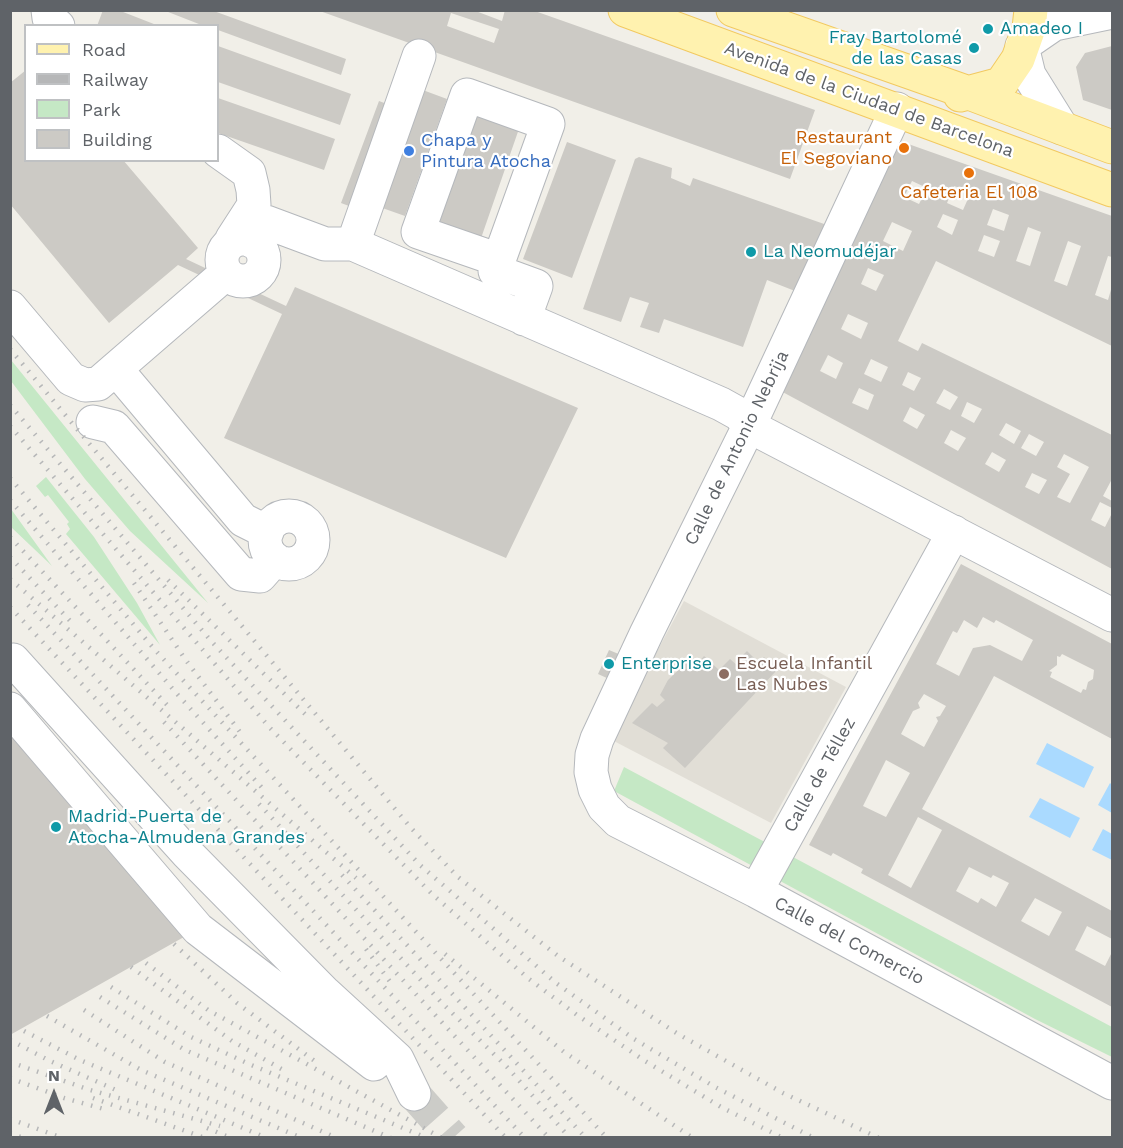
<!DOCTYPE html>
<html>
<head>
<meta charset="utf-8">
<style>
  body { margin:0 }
  #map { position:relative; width:1123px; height:1148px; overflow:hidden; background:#f1efe8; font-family:"Work Sans",sans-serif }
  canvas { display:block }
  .frame { position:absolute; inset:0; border:12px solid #5f6368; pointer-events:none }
  .legend { position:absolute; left:24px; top:24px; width:195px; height:138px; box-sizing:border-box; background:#fff; border:2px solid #bfc1c3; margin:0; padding:8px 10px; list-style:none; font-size:18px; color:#5f6368 }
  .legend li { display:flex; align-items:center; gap:12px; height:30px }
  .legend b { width:30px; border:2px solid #bfc1c3 }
  .north { position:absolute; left:24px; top:1064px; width:60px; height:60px; -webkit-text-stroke:4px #fff; paint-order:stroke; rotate:0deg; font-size:16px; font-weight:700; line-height:24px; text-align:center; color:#5f6368 }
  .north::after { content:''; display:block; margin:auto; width:21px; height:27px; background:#5f6368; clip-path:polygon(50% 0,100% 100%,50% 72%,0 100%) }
</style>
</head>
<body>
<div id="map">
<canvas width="1123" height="1148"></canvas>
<div class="frame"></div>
<ul class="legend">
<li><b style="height:8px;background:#fff2af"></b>Road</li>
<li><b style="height:8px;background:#b6b7b8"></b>Railway</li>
<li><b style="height:16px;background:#c5e8c5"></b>Park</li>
<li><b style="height:16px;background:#cccac5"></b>Building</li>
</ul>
<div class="north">N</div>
</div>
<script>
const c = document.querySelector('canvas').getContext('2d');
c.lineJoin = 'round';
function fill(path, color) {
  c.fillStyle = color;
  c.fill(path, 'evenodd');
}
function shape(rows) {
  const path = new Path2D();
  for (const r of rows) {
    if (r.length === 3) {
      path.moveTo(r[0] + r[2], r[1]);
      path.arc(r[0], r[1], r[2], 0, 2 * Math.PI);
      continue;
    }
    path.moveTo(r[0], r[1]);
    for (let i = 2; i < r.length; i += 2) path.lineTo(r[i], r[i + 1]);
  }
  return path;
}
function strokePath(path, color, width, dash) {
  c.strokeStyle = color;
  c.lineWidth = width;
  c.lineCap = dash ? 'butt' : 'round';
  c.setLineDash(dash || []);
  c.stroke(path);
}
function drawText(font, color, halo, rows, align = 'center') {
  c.font = font + ' "Work Sans",sans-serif';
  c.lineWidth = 4.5;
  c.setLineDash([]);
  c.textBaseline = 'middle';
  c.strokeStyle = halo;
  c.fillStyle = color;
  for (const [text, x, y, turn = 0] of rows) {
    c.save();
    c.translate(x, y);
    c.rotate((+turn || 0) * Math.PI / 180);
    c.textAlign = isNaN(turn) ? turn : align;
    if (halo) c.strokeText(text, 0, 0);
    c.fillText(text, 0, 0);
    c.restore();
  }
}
fill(shape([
  [684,601,846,687,771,823,610,739]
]), '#e1ded6');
fill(shape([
  [10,360,11,360,208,603,130,531,85,479,11,381],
  [46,477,94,537,137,603,160,645,66,534,70,529,67,524,69,522,48,495,45,497,36,486],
  [11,509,52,566,11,527],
  [624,767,1112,1027,1112,1057,1035,1019,614,791]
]), '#c5e8c5');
fill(shape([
  [1047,743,1094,767,1084,788,1036,764],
  [1110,783,1112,785,1112,813,1098,805],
  [1040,798,1080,818,1070,838,1029,817],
  [1103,829,1112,834,1112,860,1092,850]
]), '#aadaff');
fill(shape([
  [103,10,118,10,159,26,97,26],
  [163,10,211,10,346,59,341,75,218,30,218,26,204,26],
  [317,10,473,10,502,21,505,10,532,10,815,110,790,179],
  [451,13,499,29,494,43,447,26],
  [218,46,351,94,340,125,218,82],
  [1112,46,1112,110,1083,100,1076,67,1085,53],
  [26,70,26,160,123,160,198,248,186,259,286,306,295,287,578,408,506,558,224,438,282,314,178,265,109,323,10,204,10,83],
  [412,86,447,99,405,216,371,204],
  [218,98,335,139,324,170,218,133],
  [379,101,395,107,357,209,341,203],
  [470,106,521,123,479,244,427,226],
  [897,140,1112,216,1112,257,1108,256,1095,295,1108,300,1112,286,1112,346,936,261,898,341,918,351,922,343,1112,435,1112,479,1103,496,1112,501,1112,508,1100,502,1091,520,1105,527,1112,513,1112,569,777,389],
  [912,181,927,188,919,204,904,197],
  [954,186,971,192,963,210,947,203],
  [993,209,1009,215,1004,231,987,225],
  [943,214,958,220,952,235,937,227],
  [892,222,912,231,903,251,883,241],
  [1028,227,1041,232,1030,266,1016,261],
  [984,235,1000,241,994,257,978,251],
  [1068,241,1081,246,1067,286,1054,281],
  [868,268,884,275,876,291,861,284],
  [848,314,868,323,861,339,841,329],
  [828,355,843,363,836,379,820,371],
  [871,359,888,367,881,382,864,374],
  [908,372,921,378,914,391,902,385],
  [859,388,874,395,868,410,852,403],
  [944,389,958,397,950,410,936,403],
  [967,402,982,409,974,423,961,416],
  [910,407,925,415,917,429,903,421],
  [1006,423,1021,431,1014,444,999,435],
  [951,430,966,438,958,451,944,443],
  [1029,434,1044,442,1036,456,1021,448],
  [992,452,1006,460,999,472,985,464],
  [1064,454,1089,467,1070,503,1057,497,1070,474,1057,467],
  [1032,473,1047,480,1039,494,1025,487],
  [567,142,616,160,572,278,523,259],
  [639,157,672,168,671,178,690,186,693,178,827,225,795,291,767,280,743,347,664,319,659,333,640,327,649,303,630,297,621,322,583,309,635,159],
  [961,564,1112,644,1112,739,994,676,922,809,1112,911,1112,939,1087,926,1075,950,1105,966,1112,952,1112,1007,861,873,863,869,833,853,831,856,809,845],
  [983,617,994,623,996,620,1033,640,1022,661,990,645,973,648,959,676,936,664,953,631,957,633,964,620,977,628],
  [1062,654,1094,670,1093,679,1088,682,1086,690,1083,689,1081,693,1050,677,1052,672,1049,671,1057,665,1057,656,1060,657],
  [924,694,946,706,940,716,936,717,938,721,924,747,901,734,913,711,920,708,918,703],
  [886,760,910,773,886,817,863,806],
  [918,817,942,830,911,888,888,875],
  [969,867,991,878,993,875,1009,883,996,907,981,898,978,903,956,891],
  [1035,898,1062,912,1049,936,1021,921],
  [609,650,621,655,609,679,598,674],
  [747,651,759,663,764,657,777,670,685,768,663,748,668,743,632,723,652,703,657,707,665,700,660,695,668,680,689,660,696,666,704,656,719,670,730,659,739,667,744,661,740,658],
  [10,722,191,933,10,1035]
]), '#cccac5');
strokePath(shape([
  [414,1094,453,1138]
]), '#ccccc8', 33, [33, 16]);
const minor = shape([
  [48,10,49,18,58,26],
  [897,109,749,426,647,632,597,739,592,755,591,772,595,789,604,807,618,821,756,891,1112,1083],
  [1062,128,1029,75,1022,46,1054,24,1112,12],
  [218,151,249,173,253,190,254,205,232,239],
  [243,260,21],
  [251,241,266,222,325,244,353,244,721,404,739,414,749,426,1112,615],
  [353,244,419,56],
  [499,260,418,232,467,95,548,124,499,260,495,271,536,286,524,319],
  [10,307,71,379,85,385,98,384,216,282],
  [116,369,243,520,267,532],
  [93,422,114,427,241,574,260,576,275,559],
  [289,540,24],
  [13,660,188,854,325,993,397,1059,414,1094],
  [10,709,198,929,374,1064],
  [756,891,954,532]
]);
const major = shape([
  [625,10,1112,190],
  [733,10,969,93,1112,147],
  [960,95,1001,84,1018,59,1029,28,1031,10]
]);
strokePath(minor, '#b5b8bc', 35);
strokePath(major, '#f2c960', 35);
strokePath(minor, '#fff', 33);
strokePath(major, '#fff2af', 33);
strokePath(shape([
  [10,349,411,828,458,877,558,956,678,1034,783,1093,879,1138],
  [10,405,212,642,420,865,556,983,634,1039,715,1087,814,1138],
  [10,426,270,728,433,895,529,979,577,1015,645,1061,721,1107,783,1138],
  [10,478,155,650,607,1138],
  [10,500,178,695,265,791],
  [10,537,169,707],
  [10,557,74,625],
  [10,579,356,878],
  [168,580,307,716],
  [134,583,185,659,240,732],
  [28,605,525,1138],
  [10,607,506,1138],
  [164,722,549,1138],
  [259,804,441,1002,507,1067,570,1138],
  [342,875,586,1138],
  [174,944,237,1003,320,1065],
  [366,949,391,983],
  [445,954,564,1052,693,1138],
  [146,963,208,1010,442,1138],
  [131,967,232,1041,285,1071],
  [111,987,191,1037,249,1064,427,1138],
  [100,997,185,1050,391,1138],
  [84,1010,165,1062,337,1138],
  [47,1016,141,1070,302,1138],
  [24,1031,80,1060,267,1138],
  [10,1040,50,1061,116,1090],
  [10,1062,90,1090,220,1126],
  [10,1078,64,1098,104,1109],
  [93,1098,205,1138],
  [10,1119,63,1138],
  [207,1128,231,1138],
  [10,1133,23,1138]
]), '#b6b7b8', 4.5, [1.5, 8]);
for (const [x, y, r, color] of [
  [988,29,6,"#0f9aa8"],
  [974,48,6,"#0f9aa8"],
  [904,148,6,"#e8710a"],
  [409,151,6,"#3f7fe0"],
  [969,173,6,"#e8710a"],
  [751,252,6,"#0f9aa8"],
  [609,664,6,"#0f9aa8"],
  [724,674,6,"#8d6e63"],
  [56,827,6,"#0f9aa8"]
]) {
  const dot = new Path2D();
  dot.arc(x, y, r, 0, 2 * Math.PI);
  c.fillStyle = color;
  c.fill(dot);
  strokePath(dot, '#fff', 2);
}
drawText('18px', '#0d838f', '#fff', [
  ["Amadeo I",1000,29],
  ["Fray Bartolomé",962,38,"right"],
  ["de las Casas",962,59,"right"],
  ["La Neomudéjar",763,252],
  ["Enterprise",621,664],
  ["Madrid-Puerta de",68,817],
  ["Atocha-Almudena Grandes",68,838]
], 'left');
drawText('18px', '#5f6368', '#fff', [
  ["Avenida de la Ciudad de Barcelona",869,100,20],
  ["Calle de Antonio Nebrija",737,448,-64],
  ["Calle de Téllez",820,775,-61],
  ["Calle del Comercio",849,941,28]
]);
drawText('18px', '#c56008', '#fff', [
  ["Restaurant",892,138],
  ["El Segoviano",892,159],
  ["Cafeteria El 108",969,193,"center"]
], 'right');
drawText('18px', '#366cbe', '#fff', [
  ["Chapa y",421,141],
  ["Pintura Atocha",421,162]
], 'left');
drawText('18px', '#785e54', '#fff', [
  ["Escuela Infantil",736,664],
  ["Las Nubes",736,685]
], 'left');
</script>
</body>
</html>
